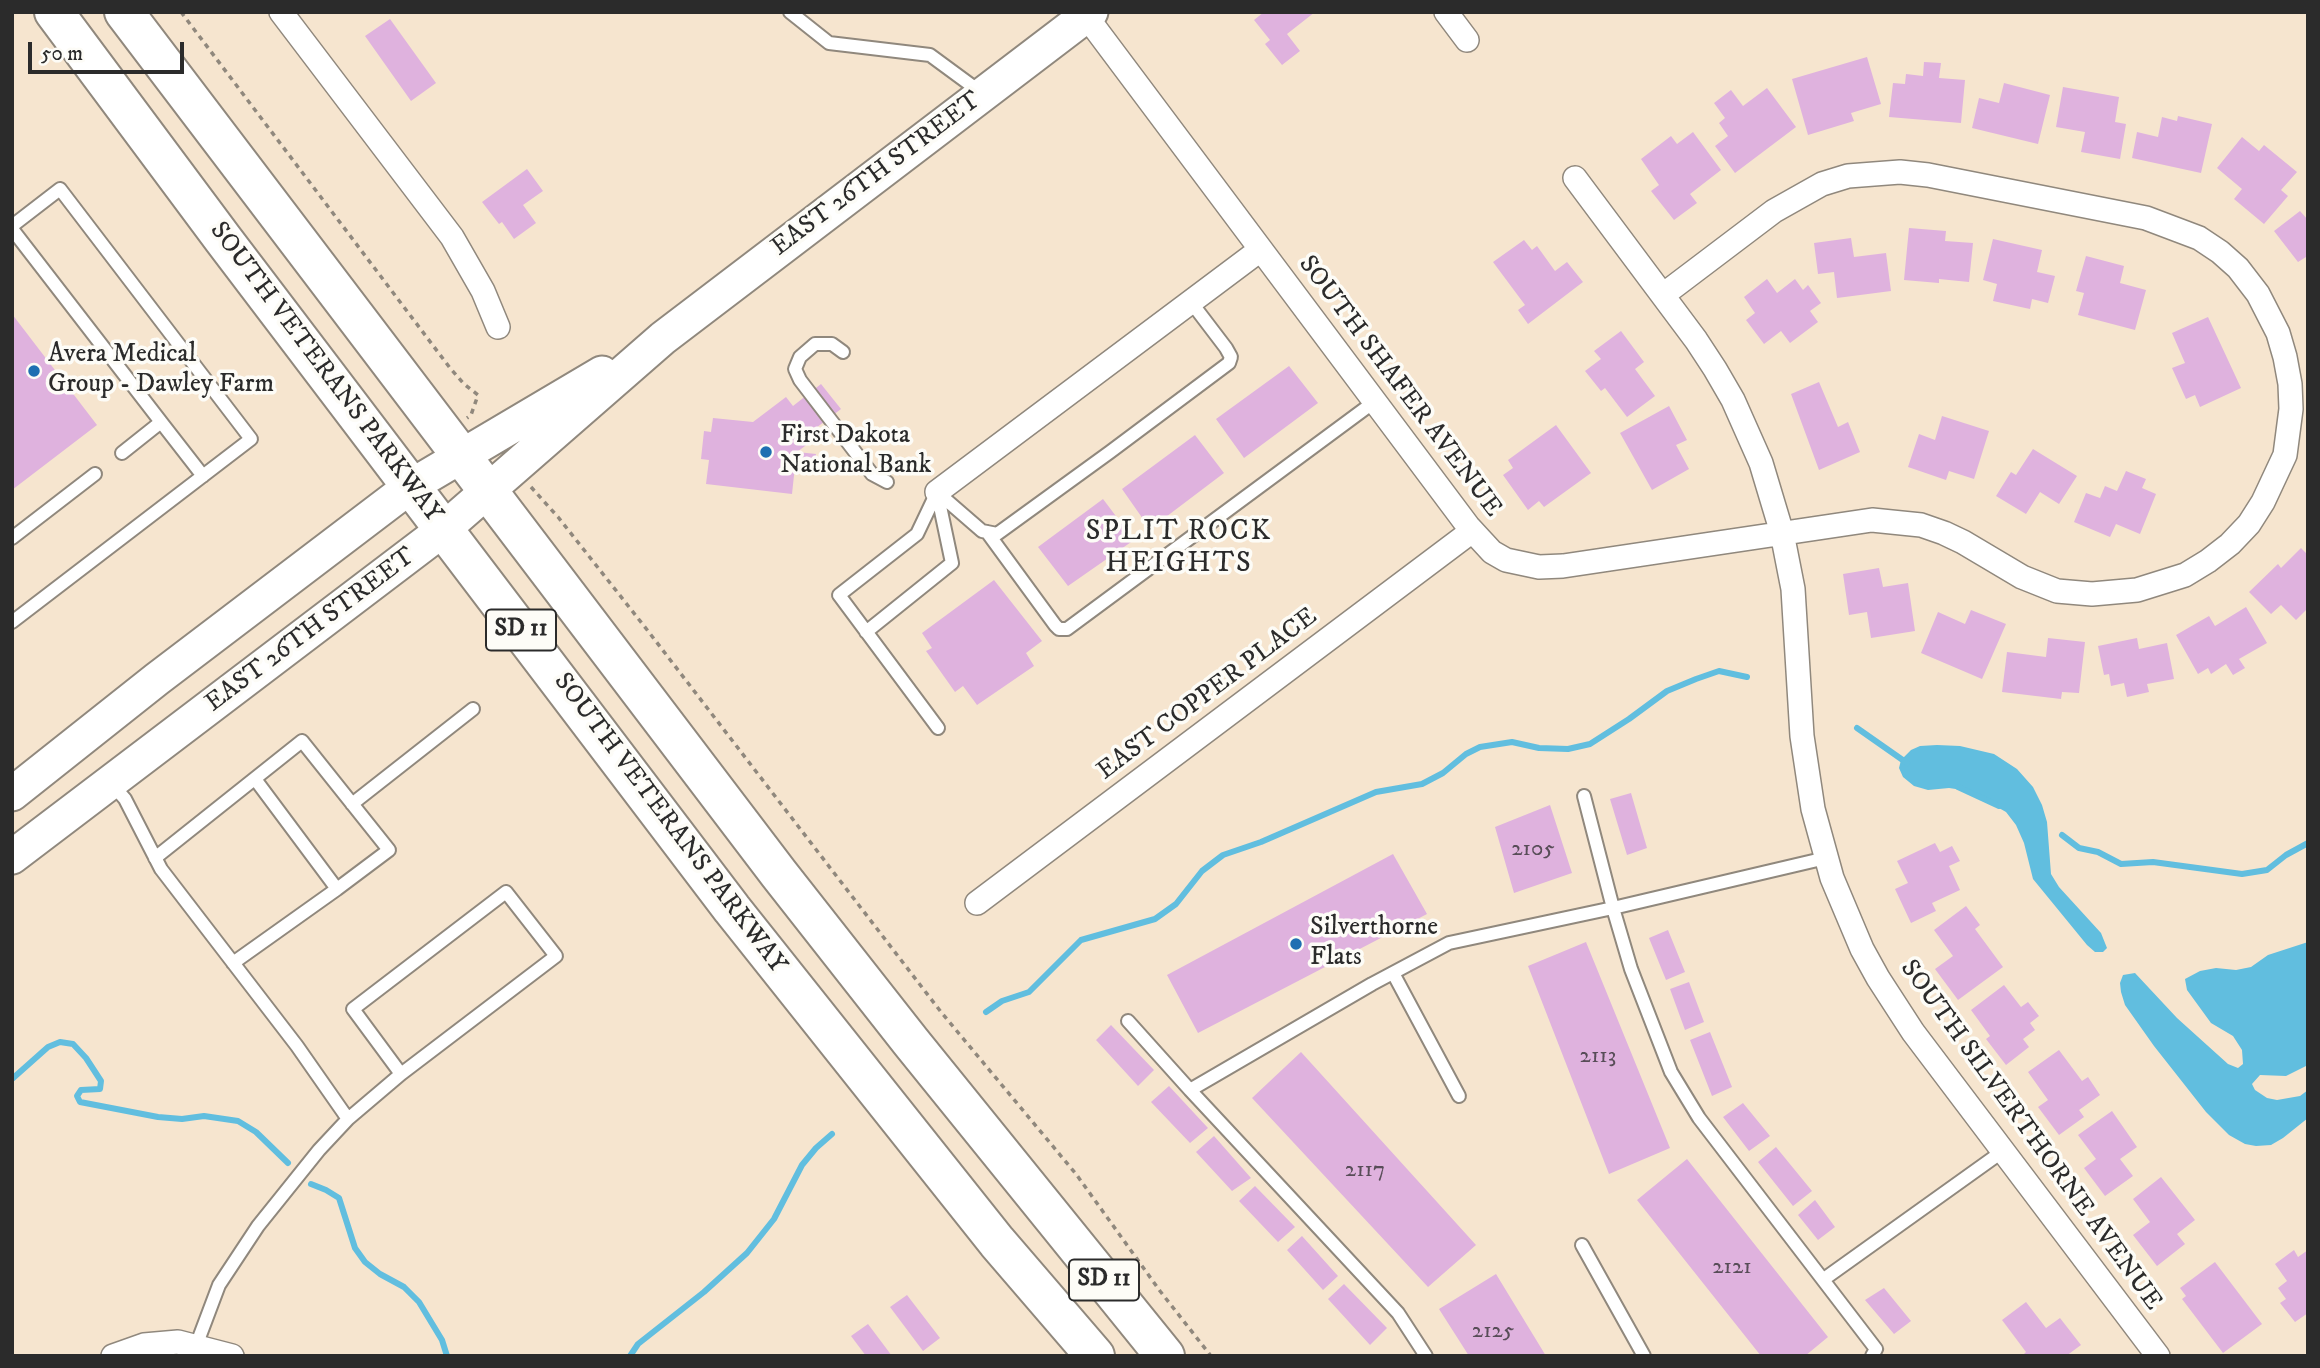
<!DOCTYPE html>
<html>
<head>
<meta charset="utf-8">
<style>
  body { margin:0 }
  #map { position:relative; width:2320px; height:1368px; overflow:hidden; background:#f6e5cf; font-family:"IM FELL DW Pica",serif }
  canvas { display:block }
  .frame { position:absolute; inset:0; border:14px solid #2b2b2b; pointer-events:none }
  .scale { position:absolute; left:28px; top:42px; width:156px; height:32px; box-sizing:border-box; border:4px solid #2b2b2b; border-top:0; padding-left:9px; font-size:21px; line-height:24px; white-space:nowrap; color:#2b2b2b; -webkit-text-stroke:5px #fdfcf7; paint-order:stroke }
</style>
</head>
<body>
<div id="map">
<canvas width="2320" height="1368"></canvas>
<div class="frame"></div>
<div class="scale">50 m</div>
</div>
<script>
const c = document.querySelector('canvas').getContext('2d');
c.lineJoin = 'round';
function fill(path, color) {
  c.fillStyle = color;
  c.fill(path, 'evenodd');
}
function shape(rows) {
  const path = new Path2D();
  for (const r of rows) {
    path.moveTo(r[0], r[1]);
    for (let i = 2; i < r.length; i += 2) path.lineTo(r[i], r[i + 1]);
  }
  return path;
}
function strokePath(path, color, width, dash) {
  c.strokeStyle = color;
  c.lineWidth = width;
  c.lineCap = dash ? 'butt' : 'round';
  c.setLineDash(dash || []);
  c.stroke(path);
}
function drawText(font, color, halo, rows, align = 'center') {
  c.font = font + ' "IM FELL DW Pica",serif';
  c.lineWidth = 7;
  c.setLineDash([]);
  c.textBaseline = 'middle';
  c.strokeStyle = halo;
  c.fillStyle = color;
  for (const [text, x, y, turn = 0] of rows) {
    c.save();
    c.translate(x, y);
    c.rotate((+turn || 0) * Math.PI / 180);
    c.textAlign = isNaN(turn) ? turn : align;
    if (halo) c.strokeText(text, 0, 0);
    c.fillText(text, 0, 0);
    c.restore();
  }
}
fill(shape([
  [1937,745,1960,746,1994,754,2017,769,2033,787,2042,805,2047,822,2051,874,2059,887,2101,933,2107,948,2103,952,2095,952,2087,945,2033,879,2024,843,2016,825,2006,812,1969,791,1949,788,1928,790,1914,786,1903,777,1899,768,1901,760,1911,750,1920,746],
  [2308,942,2308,1065,2286,1076,2260,1075,2252,1084,2255,1090,2267,1098,2277,1100,2300,1096,2308,1090,2308,1118,2283,1138,2271,1145,2256,1146,2245,1144,2229,1135,2206,1112,2154,1046,2125,1005,2121,992,2120,983,2123,975,2135,973,2177,1018,2228,1064,2238,1068,2243,1064,2242,1050,2233,1036,2211,1023,2187,990,2185,979,2200,971,2216,968,2236,970,2251,967,2268,955]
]), '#61bedf');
strokePath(shape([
  [1857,728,1907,763],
  [1958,787,1999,806],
  [2062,835,2079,848,2098,852,2121,864,2153,862,2242,874,2267,870,2286,855,2308,843],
  [986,1012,1002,1001,1029,992,1081,940,1155,919,1176,904,1202,871,1223,855,1261,842,1376,792,1422,784,1443,773,1466,754,1480,747,1512,742,1539,748,1568,749,1590,744,1629,719,1667,691,1696,679,1719,671,1747,677],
  [12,1079,48,1047,60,1042,73,1044,86,1058,101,1081,100,1089,81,1090,77,1096,80,1102,158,1117,182,1119,204,1116,238,1121,256,1132,288,1163],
  [311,1184,326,1190,339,1198,355,1248,365,1262,380,1274,404,1287,419,1302,442,1340,447,1356],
  [630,1356,638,1344,704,1292,747,1253,774,1219,802,1165,816,1148,832,1134]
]), '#61bedf', 6);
fill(shape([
  [1264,12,1315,12,1287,34,1300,51,1282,65,1265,44,1270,40,1254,20],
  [390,19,436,83,411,101,365,36],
  [1867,57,1881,104,1851,113,1854,121,1808,135,1792,79],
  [1924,62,1941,63,1939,78,1965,80,1961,123,1889,117,1893,83,1905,84,1906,74,1923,76],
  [2004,83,2050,95,2038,144,1972,128,1979,98,1999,103],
  [2063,87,2119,97,2115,122,2126,124,2120,159,2081,152,2085,132,2056,127],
  [1767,88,1796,127,1735,173,1715,146,1728,136,1719,123,1725,118,1714,103,1731,90,1743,106],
  [2178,116,2212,124,2201,173,2132,158,2137,132,2158,137,2162,117,2177,121],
  [1693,132,1721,170,1690,194,1697,203,1674,220,1651,191,1659,185,1641,159,1671,136,1677,144],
  [2242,137,2259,151,2264,145,2297,172,2281,190,2288,196,2264,224,2234,199,2242,189,2217,168],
  [527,169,543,191,523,205,536,223,514,239,502,222,499,224,482,202],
  [2300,211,2308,220,2308,259,2306,257,2298,262,2274,231],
  [1909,228,1946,231,1945,241,1973,243,1969,282,1939,279,1939,283,1904,280],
  [1851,238,1854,257,1886,253,1891,291,1837,298,1834,272,1818,274,1814,243],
  [1993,239,2042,250,2037,272,2055,276,2048,303,2032,299,2030,309,1993,301,1997,284,1983,280],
  [1524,240,1532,250,1537,246,1555,271,1567,262,1583,282,1528,324,1518,310,1525,305,1493,262],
  [2086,256,2124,266,2120,283,2146,290,2135,330,2078,315,2084,293,2076,291],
  [1767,279,1777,293,1795,279,1803,290,1808,285,1821,303,1810,311,1818,322,1790,343,1781,331,1764,344,1746,320,1755,313,1744,297],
  [12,314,97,425,12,490],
  [2208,317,2241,388,2200,407,2195,395,2186,399,2172,368,2185,363,2172,333],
  [1621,331,1644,362,1635,369,1655,396,1627,417,1605,388,1601,391,1585,371,1601,359,1594,351],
  [1289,366,1318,403,1244,458,1216,419],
  [1819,382,1838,427,1848,422,1860,452,1819,470,1791,394],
  [821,384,841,409,812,431,817,437,797,452,816,454,814,469,795,466,792,494,706,484,709,460,701,459,704,431,711,432,713,418,753,422,786,397,793,406],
  [1669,406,1687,440,1676,445,1689,469,1652,490,1620,433],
  [1942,416,1989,431,1974,479,1949,471,1946,480,1908,467,1919,434,1935,440],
  [1556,425,1591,473,1544,507,1539,501,1528,510,1503,475,1513,468,1508,460],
  [1195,435,1224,473,1150,529,1122,489],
  [2033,449,2077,476,2059,504,2040,492,2026,514,1996,496,2011,472,2016,475],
  [2126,471,2146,479,2142,488,2156,494,2140,534,2116,524,2110,537,2074,522,2086,493,2100,498,2105,486,2117,491],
  [1103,499,1134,540,1068,586,1038,547],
  [2301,548,2308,555,2308,608,2296,620,2281,605,2271,614,2249,592,2278,564,2281,568],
  [1879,568,1883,587,1908,583,1915,631,1871,638,1867,612,1849,615,1843,574],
  [994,580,1042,641,1026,653,1034,666,977,705,963,686,955,692,926,651,932,648,922,633],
  [2246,607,2267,643,2239,659,2245,668,2233,675,2226,664,2211,674,2208,668,2198,674,2176,635,2209,616,2215,626],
  [1971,610,2006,624,1982,679,1921,653,1938,612,1965,624],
  [2048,638,2085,642,2079,693,2062,692,2061,699,2002,692,2007,652,2046,657],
  [2137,638,2139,649,2167,643,2174,679,2147,684,2149,692,2127,697,2124,683,2111,686,2109,674,2104,675,2098,646],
  [1631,793,1647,848,1627,855,1610,799],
  [1550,805,1572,873,1514,893,1495,827],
  [1935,843,1940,852,1952,846,1960,861,1949,866,1960,890,1932,903,1936,911,1911,923,1895,889,1908,883,1897,861],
  [1393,854,1427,914,1198,1033,1167,975],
  [1966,906,1980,925,1975,929,2003,967,1958,1000,1935,969,1953,956,1934,930],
  [1668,930,1685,972,1666,980,1649,938],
  [1586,942,1670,1148,1609,1174,1528,966],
  [1689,982,1704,1022,1685,1030,1670,989],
  [2004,985,2021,1007,2028,1002,2039,1016,2030,1023,2035,1030,2023,1039,2029,1047,2006,1065,1986,1039,1990,1036,1971,1010],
  [1111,1025,1154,1070,1138,1086,1096,1040],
  [1710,1032,1732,1087,1712,1096,1690,1040],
  [2059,1050,2082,1081,2088,1077,2100,1095,2079,1110,2084,1117,2059,1135,2038,1107,2048,1100,2028,1072],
  [1301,1052,1476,1245,1428,1287,1252,1098],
  [1169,1086,1208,1128,1190,1143,1151,1102],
  [1743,1103,1770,1136,1749,1151,1723,1117],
  [2112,1111,2137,1147,2120,1159,2133,1176,2105,1196,2084,1168,2096,1159,2078,1135],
  [1214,1136,1251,1178,1232,1191,1196,1152],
  [1776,1147,1812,1191,1793,1206,1758,1162],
  [1687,1159,1828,1337,1805,1356,1761,1356,1637,1200],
  [2161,1177,2195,1220,2177,1234,2185,1244,2157,1266,2133,1235,2150,1222,2133,1199],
  [1255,1186,1295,1227,1278,1242,1239,1201],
  [1815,1200,1835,1227,1818,1240,1798,1215],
  [1302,1236,1338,1276,1323,1290,1287,1250],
  [2294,1250,2298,1257,2308,1250,2308,1313,2295,1322,2280,1303,2286,1299,2278,1288,2287,1281,2275,1264],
  [2215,1262,2262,1324,2223,1353,2182,1299,2186,1296,2180,1288],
  [1496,1274,1546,1356,1469,1356,1439,1309],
  [1344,1284,1387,1328,1370,1345,1328,1299],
  [1884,1288,1911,1321,1894,1334,1865,1300],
  [907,1295,940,1338,923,1351,890,1307],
  [2026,1302,2046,1328,2060,1318,2081,1345,2066,1356,2022,1356,2026,1352,2002,1320],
  [868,1324,892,1356,866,1356,851,1336]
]), '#dfb2de');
const lane = shape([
  [790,12,829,43,930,55,983,94],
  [12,226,60,189,251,439,12,622],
  [12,229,161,422],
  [843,352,832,344,815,344,800,357,795,369,800,380,872,474,887,482],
  [122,453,161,422,203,476],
  [937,492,982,531,997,534,1110,452,1229,363,1231,357,1226,348,1191,302],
  [937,492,917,534,839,595,938,728],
  [987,532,1055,625,1059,629,1067,629,1374,402],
  [12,538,95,474],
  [866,632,952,563,937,492],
  [111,783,125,799,161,869,297,1046,348,1119,319,1150,258,1226,219,1285,196,1346],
  [1584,796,1613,908,1826,858],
  [352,804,473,709],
  [155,858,302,741,389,850,337,889,255,779],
  [233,963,337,889],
  [1393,973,1459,1096],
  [1128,1021,1190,1090],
  [348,1119,401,1074,556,956,506,892,353,1009,401,1074],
  [1582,1245,1644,1356],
  [1824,1279,2003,1151],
  [1426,1356,1398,1313,1190,1090,1372,984,1449,943,1613,908,1631,969,1671,1072,1699,1118,1876,1349,1872,1356]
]);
const street = shape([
  [281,12,452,237,483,291,498,327],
  [1446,12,1467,40],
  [1086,16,1468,526,1492,552,1506,560,1539,567,1563,566,1872,520,1921,525,1944,533,1963,542,2022,577,2057,591,2092,594,2137,590,2185,575,2208,561,2230,544,2249,524,2263,502,2285,455,2291,409,2290,384,2285,357,2278,333,2258,294,2238,268,2220,252,2199,238,2146,218,1928,175,1900,172,1848,176,1822,184,1774,211,1663,295],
  [1575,178,1696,340,1715,369,1733,400,1761,463,1782,533,1793,589,1802,736,1813,809,1832,878,1862,949,1878,978,1913,1032,2158,1356],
  [937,492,1260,250],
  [977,903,1472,531],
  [113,1356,144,1345,178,1342,232,1356]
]);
const secondary = shape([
  [12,794,157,679,411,486,602,373],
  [12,857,444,529,663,338,1091,12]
]);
const highway = shape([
  [54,12,223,239,732,909,997,1242,1095,1356],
  [124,12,779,874,911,1042,1165,1356]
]);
strokePath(lane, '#90887d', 16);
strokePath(street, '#90887d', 26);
strokePath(secondary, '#90887d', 37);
strokePath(highway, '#90887d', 42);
strokePath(shape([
  [181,12,450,368,464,384,478,395,471,415,467,418],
  [531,487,558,517,648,631,941,1012,1076,1174,1160,1291,1211,1356]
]), '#90887d', 3.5, [5, 5]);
strokePath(lane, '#fff', 12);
strokePath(street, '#fff', 23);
strokePath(secondary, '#fff', 33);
strokePath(highway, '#fff', 38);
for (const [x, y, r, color] of [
  [34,371,7,"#1f6fb2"],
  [766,452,7,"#1f6fb2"],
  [1296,944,7,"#1f6fb2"]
]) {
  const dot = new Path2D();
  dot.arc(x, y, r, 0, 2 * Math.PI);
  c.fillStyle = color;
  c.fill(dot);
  strokePath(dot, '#fdfcf7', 2.5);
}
drawText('23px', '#584d58', null, [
  ["2105",1533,850],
  ["2113",1598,1057],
  ["2117",1365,1171],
  ["2121",1732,1268],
  ["2125",1493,1332]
]);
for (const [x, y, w] of [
  [521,630,70],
  [1104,1280,70]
]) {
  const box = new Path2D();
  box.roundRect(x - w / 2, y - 20.5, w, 41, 5);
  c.fillStyle = '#fdfcf7';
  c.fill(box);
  strokePath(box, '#2b2b2b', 2);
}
drawText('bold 24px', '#2b2b2b', null, [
  ["SD 11",521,630],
  ["SD 11",1104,1280]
]);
drawText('26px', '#2b2b2b', '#fdfcf7', [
  ["EAST 26TH STREET",877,175,-37],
  ["SOUTH VETERANS PARKWAY",325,373,53],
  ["SOUTH SHAFER AVENUE",1399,387,53],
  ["EAST 26TH STREET",311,631,-37],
  ["EAST COPPER PLACE",1208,695,-37],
  ["SOUTH VETERANS PARKWAY",669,824,53],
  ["SOUTH SILVERTHORNE AVENUE",2030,1136,54]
]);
drawText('26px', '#2b2b2b', '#fdfcf7', [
  ["Avera Medical",48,356],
  ["Group - Dawley Farm",48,386],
  ["First Dakota",780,437],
  ["National Bank",780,467],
  ["Silverthorne",1310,929],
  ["Flats",1310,959]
], 'left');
c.letterSpacing = '2px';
drawText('28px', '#2b2b2b', '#fdfcf7', [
  ["SPLIT ROCK",1179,533],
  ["HEIGHTS",1179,565]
]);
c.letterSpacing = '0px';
</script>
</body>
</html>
